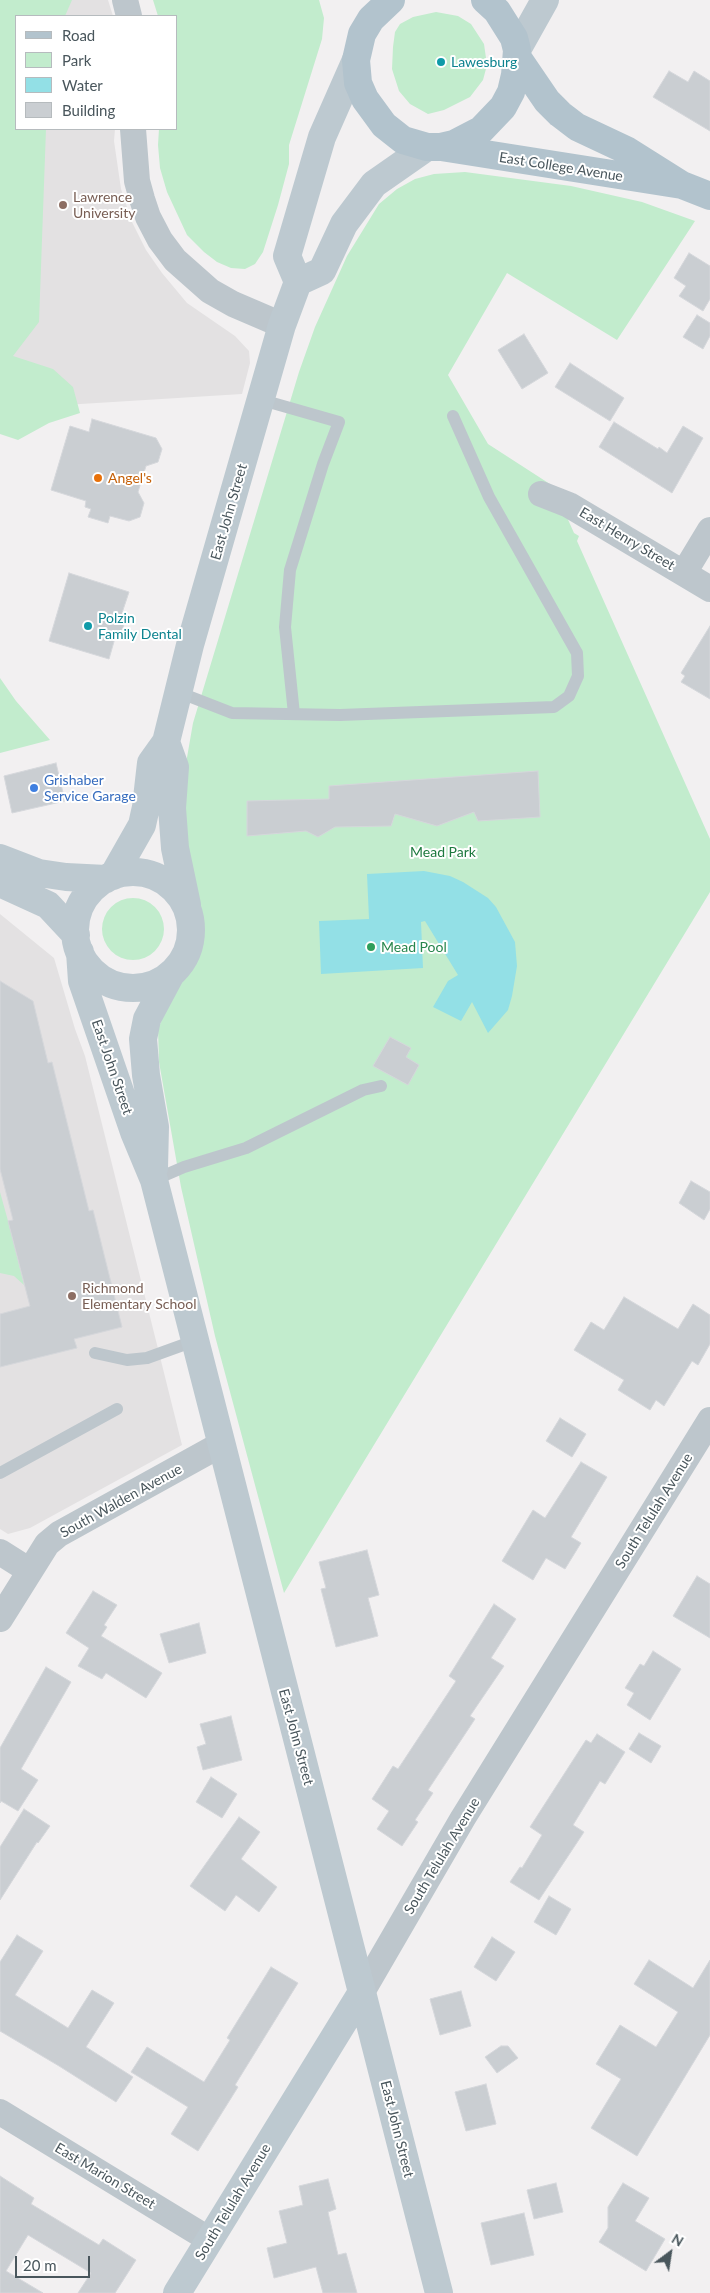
<!DOCTYPE html>
<html>
<head>
<meta charset="utf-8">
<style>
  body { margin:0 }
  #map { position:relative; width:710px; height:2293px; overflow:hidden; background:#f2f0f1; font-family:Lato,sans-serif }
  canvas { display:block }
  .legend { position:absolute; left:15px; top:15px; width:162px; height:115px; box-sizing:border-box; background:#fff; border:1px solid #b6bbbe; margin:0; padding:6px 9px; list-style:none; font-size:15px; color:#49565c }
  .legend li { display:flex; align-items:center; gap:10px; height:25px }
  .legend b { width:25px; border:1px solid #b6bbbe }
  .north { position:absolute; left:645px; top:2228px; width:50px; height:50px; -webkit-text-stroke:4px #fff; paint-order:stroke; rotate:31deg; font-size:14px; font-weight:700; line-height:20px; text-align:center; color:#49565c }
  .north::after { content:''; display:block; margin:auto; width:18px; height:22px; background:#49565c; clip-path:polygon(50% 0,100% 100%,50% 72%,0 100%) }
  .scale { position:absolute; left:15px; top:2256px; width:75px; height:22px; box-sizing:border-box; border:2px solid #49565c; border-top:0; padding-left:6px; font-size:15px; line-height:18px; white-space:nowrap; color:#49565c; -webkit-text-stroke:4px #fff; paint-order:stroke }
</style>
</head>
<body>
<div id="map">
<canvas width="710" height="2293"></canvas>
<ul class="legend">
<li><b style="height:6px;background:#b2c3cd"></b>Road</li>
<li><b style="height:14px;background:#c2eccd"></b>Park</li>
<li><b style="height:14px;background:#93e0e6"></b>Water</li>
<li><b style="height:14px;background:#caced2"></b>Building</li>
</ul>
<div class="north">N</div>
<div class="scale">20 m</div>
</div>
<script>
const c = document.querySelector('canvas').getContext('2d');
c.lineJoin = 'round';
function fill(path, color) {
  c.fillStyle = color;
  c.fill(path, 'evenodd');
}
function shape(rows) {
  const path = new Path2D();
  for (const r of rows) {
    if (r.length === 3) {
      path.moveTo(r[0] + r[2], r[1]);
      path.arc(r[0], r[1], r[2], 0, 2 * Math.PI);
      continue;
    }
    path.moveTo(r[0], r[1]);
    for (let i = 2; i < r.length; i += 2) path.lineTo(r[i], r[i + 1]);
  }
  return path;
}
function strokePath(path, color, width, dash) {
  c.strokeStyle = color;
  c.lineWidth = width;
  c.lineCap = dash ? 'butt' : 'round';
  c.setLineDash(dash || []);
  c.stroke(path);
}
function drawText(font, color, halo, rows, align = 'center') {
  c.font = font + ' Lato,sans-serif';
  c.lineWidth = 4;
  c.setLineDash([]);
  c.textBaseline = 'middle';
  c.strokeStyle = halo;
  c.fillStyle = color;
  for (const [text, x, y, turn = 0] of rows) {
    c.save();
    c.translate(x, y);
    c.rotate((+turn || 0) * Math.PI / 180);
    c.textAlign = isNaN(turn) ? turn : align;
    if (halo) c.strokeText(text, 0, 0);
    c.fillText(text, 0, 0);
    c.restore();
  }
}
fill(shape([
  [0,0,108,0,113,16,16,16,16,129,115,129,114,141,121,189,132,222,146,250,162,273,187,303,235,336,249,351,250,363,242,394,0,409],
  [0,914,54,958,75,1029,85,1056,182,1445,30,1528,8,1534,0,1529]
]), '#e3e1e2');
fill(shape([
  [0,0,72,0,65,16,16,16,16,129,46,129,39,322,13,356,53,369,73,387,80,413,49,423,18,440,0,434],
  [153,0,319,0,324,18,322,39,289,145,289,164,278,205,263,252,255,264,245,269,231,268,217,262,204,252,187,235,167,192,160,168,158,145,159,129,176,129,176,16,158,16],
  [436,12,458,16,471,24,484,44,487,65,483,80,470,97,444,110,428,114,410,104,399,91,392,69,393,47,395,32,400,24,413,17],
  [465,172,571,186,642,202,695,221,617,340,507,273,448,375,488,444,553,486,574,533,579,536,577,541,710,839,710,892,284,1593,215,1336,181,1187,159,1062,158,1029,173,993,195,966,203,935,200,905,187,857,181,813,185,769,193,723,299,372,315,327,347,256,379,204,397,189,415,179,434,174],
  [0,678,16,701,50,740,0,753],
  [133,929,31],
  [0,1192,8,1221,24,1285,14,1276,0,1273]
]), '#c2eccd');
fill(shape([
  [424,871,450,876,463,882,488,898,496,907,515,942,517,966,512,996,508,1010,488,1033,472,1002,461,1021,433,1007,448,981,458,975,425,921,421,922,423,968,321,974,319,921,369,919,367,874]
]), '#93e0e6');
const building = shape([
  [669,71,688,82,694,71,710,81,710,131,653,97,669,71],
  [689,253,710,266,710,299,703,311,679,296,686,286,674,278,689,253],
  [697,315,710,323,710,336,703,349,683,337,697,315],
  [524,334,548,373,522,389,498,350,524,334],
  [570,363,624,398,610,421,555,387,570,363],
  [92,419,156,438,162,449,158,462,146,466,138,492,144,503,140,517,129,521,110,516,108,523,88,517,91,509,85,507,86,501,51,490,70,426,89,432,92,419],
  [614,422,658,449,659,447,667,453,683,426,703,438,672,493,599,447,614,422],
  [69,573,129,592,122,613,127,615,119,640,115,638,109,659,49,641,69,573],
  [710,626,710,699,681,682,685,676,681,673,710,626],
  [56,763,65,801,12,813,4,776,56,763],
  [538,771,540,817,478,821,474,812,437,826,395,814,391,826,335,827,318,837,306,831,247,836,247,801,329,799,329,786,538,771],
  [0,981,33,1001,48,1063,52,1062,89,1211,93,1210,122,1327,74,1339,77,1348,0,1367,0,1314,30,1306,8,1221,13,1220,0,1169,0,981],
  [390,1037,411,1048,406,1057,419,1065,408,1085,373,1066,390,1037],
  [691,1181,710,1192,710,1209,704,1220,679,1203,691,1181],
  [624,1297,678,1329,693,1304,710,1315,710,1344,698,1365,692,1361,664,1406,656,1400,650,1410,618,1390,624,1380,574,1350,591,1322,604,1330,624,1297],
  [560,1418,586,1434,572,1457,546,1441,560,1418],
  [581,1462,607,1477,571,1537,581,1543,565,1569,546,1558,533,1580,502,1561,533,1510,545,1518,581,1462],
  [367,1550,379,1595,368,1598,378,1636,336,1647,321,1589,326,1588,319,1562,367,1550],
  [697,1576,710,1584,710,1638,673,1616,697,1576],
  [93,1591,117,1605,104,1625,107,1627,101,1636,162,1673,146,1698,106,1673,102,1679,78,1666,89,1648,66,1633,93,1591],
  [494,1604,516,1619,491,1658,504,1666,470,1716,475,1719,428,1790,433,1793,415,1820,418,1822,402,1846,377,1829,389,1811,372,1799,393,1766,398,1769,456,1681,449,1676,494,1604],
  [199,1623,206,1653,169,1663,160,1634,199,1623],
  [653,1651,681,1669,650,1720,627,1705,634,1693,625,1688,640,1664,644,1666,653,1651],
  [46,1667,71,1682,21,1769,38,1780,18,1811,1,1801,0,1803,0,1748,46,1667],
  [231,1716,242,1760,203,1770,197,1747,206,1744,200,1724,231,1716],
  [639,1733,661,1746,651,1763,629,1749,639,1733],
  [597,1734,625,1752,605,1784,600,1781,573,1825,584,1832,539,1900,510,1882,520,1867,522,1868,542,1835,530,1827,586,1740,591,1743,597,1734],
  [211,1777,237,1794,222,1818,196,1802,211,1777],
  [24,1809,50,1826,38,1843,37,1842,0,1900,0,1847,24,1809],
  [239,1817,260,1832,241,1859,277,1887,259,1912,236,1895,225,1911,190,1886,239,1817],
  [549,1896,571,1909,556,1935,534,1922,549,1896],
  [17,1935,43,1951,15,1995,68,2028,92,1990,114,2003,86,2047,133,2077,116,2102,59,2066,0,2031,0,1962,17,1935],
  [492,1937,515,1952,496,1981,474,1967,492,1937],
  [649,1960,693,1988,710,1960,710,2035,637,2156,591,2128,621,2079,596,2064,620,2025,656,2047,678,2012,634,1984,649,1960],
  [271,1967,298,1983,235,2085,238,2087,198,2151,171,2134,188,2107,131,2072,147,2047,204,2082,230,2040,227,2038,271,1967],
  [461,1991,471,2026,440,2035,430,1999,461,1991],
  [501,2046,508,2046,518,2058,497,2073,485,2057,501,2046],
  [486,2084,496,2124,466,2131,455,2092,486,2084],
  [0,2176,34,2198,31,2204,99,2245,103,2239,136,2260,115,2293,78,2293,91,2273,28,2235,6,2271,43,2293,0,2293,0,2176],
  [328,2179,336,2209,328,2212,338,2255,346,2253,357,2293,323,2293,316,2267,274,2278,267,2248,287,2243,279,2211,303,2205,299,2186,328,2179],
  [556,2183,563,2212,534,2219,527,2190,556,2183],
  [623,2183,649,2198,635,2221,665,2239,646,2271,599,2242,608,2228,608,2207,623,2183],
  [524,2213,534,2255,491,2265,481,2223,524,2213]
]);
fill(building, '#caced2');
strokePath(building, '#d5d7db', 1);
strokePath(shape([
  [262,400,339,422,323,464,290,570,285,627,294,714],
  [178,692,232,713,340,715,554,707,569,696,578,676,577,653,489,497,453,416],
  [154,1180,184,1167,246,1148,363,1090,381,1086],
  [95,1353,127,1360,147,1358,194,1341],
  [0,1473,117,1409]
]), '#bdc6cc', 12);
strokePath(shape([
  [125,0,129,16],
  [133,129,137,181,142,199,148,217,160,240,175,260,210,291,233,304,282,325],
  [541,494,569,505,710,589],
  [684,573,710,530],
  [0,1552,30,1571],
  [0,1619,47,1544,59,1534,220,1445],
  [362,1992,463,1818,710,1420],
  [0,2112,210,2240]
]), '#bdc6cc', 26);
strokePath(shape([
  [517,50,545,0],
  [298,282,287,256,322,137,356,60],
  [166,742,175,767,172,808,175,848,187,905],
  [0,858,39,873,66,877,106,879],
  [133,930,58],
  [113,876,142,825,146,807,151,763,166,742,190,645,282,325,298,282,322,271,344,224,374,184,427,147],
  [0,883,48,905,76,935],
  [80,952,82,981,134,1132,154,1180,439,2293],
  [154,1168,155,1127,146,1075,143,1039,147,1019,171,974],
  [177,2293,362,1992]
]), '#bdc9d0', 28);
strokePath(shape([
  [391,0,371,19,362,34,356,60,358,83,365,99,384,125,403,140,427,147,441,147,454,144,481,130,503,107,511,92,515,75,517,50,514,38,497,11,485,0],
  [517,57,547,101,560,114,577,127,628,151,682,185,710,196],
  [441,147,682,185]
]), '#b2c3cd', 28);
for (const [x, y, r, color] of [
  [441,62,5,"#0f9aa8"],
  [63,205,5,"#8d6e63"],
  [98,478,5,"#e8710a"],
  [88,626,5,"#0f9aa8"],
  [34,788,5,"#3f7fe0"],
  [371,947,5,"#2e9e5b"],
  [72,1296,5,"#8d6e63"]
]) {
  const dot = new Path2D();
  dot.arc(x, y, r, 0, 2 * Math.PI);
  c.fillStyle = color;
  c.fill(dot);
  strokePath(dot, '#fff', 2);
}
drawText('14px', '#0d838f', '#fff', [
  ["Lawesburg",451,62],
  ["Polzin",98,618],
  ["Family Dental",98,634]
], 'left');
drawText('14px', '#49565c', '#fff', [
  ["East College Avenue",561,167,9],
  ["East John Street",229,512,-74],
  ["East Henry Street",627,539,31],
  ["East John Street",112,1067,71],
  ["South Walden Avenue",121,1501,-29],
  ["South Telulah Avenue",654,1511,-58],
  ["East John Street",296,1737,75],
  ["South Telulah Avenue",442,1856,-59],
  ["East John Street",397,2129,76],
  ["East Marion Street",105,2176,31],
  ["South Telulah Avenue",233,2202,-59]
]);
drawText('14px', '#785e54', '#fff', [
  ["Lawrence",73,197],
  ["University",73,213],
  ["Richmond",82,1288],
  ["Elementary School",82,1304]
], 'left');
drawText('14px', '#c56008', '#fff', [
  ["Angel's",108,478]
], 'left');
drawText('14px', '#366cbe', '#fff', [
  ["Grishaber",44,780],
  ["Service Garage",44,796]
], 'left');
drawText('14px', '#1e793f', '#fff', [
  ["Mead Park",443,852]
]);
drawText('14px', '#27864d', '#fff', [
  ["Mead Pool",381,947]
], 'left');
</script>
</body>
</html>
